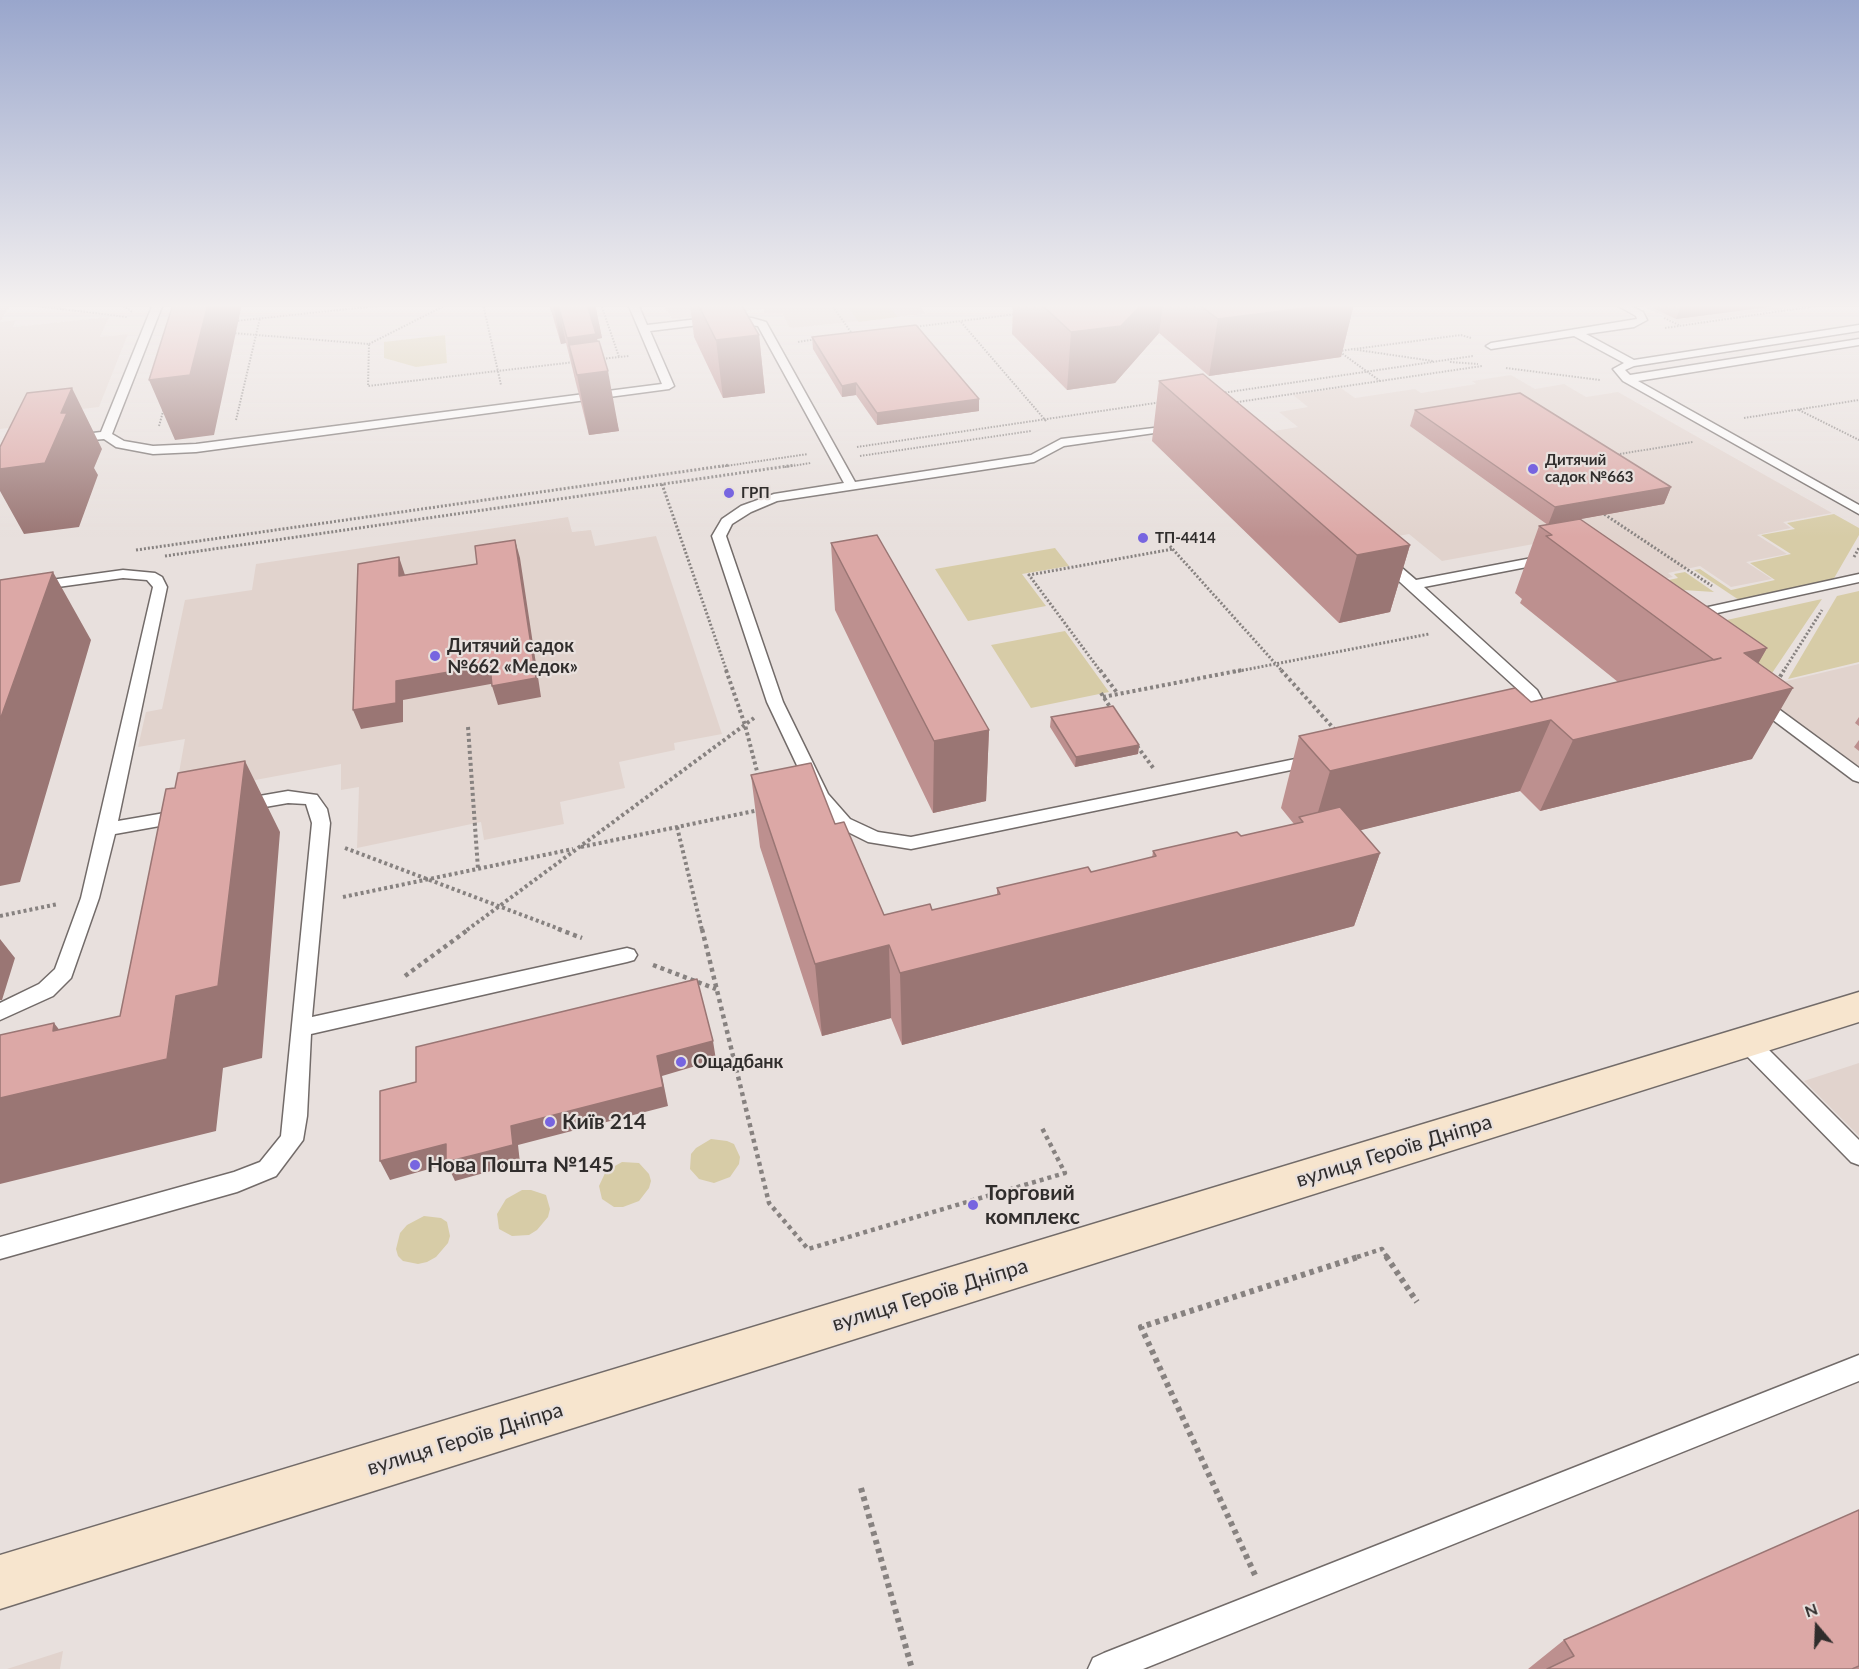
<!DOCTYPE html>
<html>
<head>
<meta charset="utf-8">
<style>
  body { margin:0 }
  #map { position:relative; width:1859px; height:1669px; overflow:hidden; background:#e8e0dd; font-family:Lato,sans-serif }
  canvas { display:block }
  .north { position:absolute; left:1787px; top:1597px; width:60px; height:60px; -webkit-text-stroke:4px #e8e0dd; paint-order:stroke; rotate:341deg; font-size:16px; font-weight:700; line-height:24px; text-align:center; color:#302d2c }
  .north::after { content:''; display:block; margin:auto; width:21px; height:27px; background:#302d2c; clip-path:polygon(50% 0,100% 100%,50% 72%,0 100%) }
</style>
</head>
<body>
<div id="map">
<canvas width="1859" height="1669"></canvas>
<div class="north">N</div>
</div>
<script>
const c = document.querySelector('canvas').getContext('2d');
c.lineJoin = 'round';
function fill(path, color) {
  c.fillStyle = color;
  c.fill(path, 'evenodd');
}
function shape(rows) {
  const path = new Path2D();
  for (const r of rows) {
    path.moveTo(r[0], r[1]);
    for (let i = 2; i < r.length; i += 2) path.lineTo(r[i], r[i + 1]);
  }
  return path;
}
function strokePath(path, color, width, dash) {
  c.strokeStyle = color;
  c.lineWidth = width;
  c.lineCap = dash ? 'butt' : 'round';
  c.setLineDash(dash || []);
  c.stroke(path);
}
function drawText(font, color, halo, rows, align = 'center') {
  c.font = font + ' Lato,sans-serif';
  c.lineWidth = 4.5;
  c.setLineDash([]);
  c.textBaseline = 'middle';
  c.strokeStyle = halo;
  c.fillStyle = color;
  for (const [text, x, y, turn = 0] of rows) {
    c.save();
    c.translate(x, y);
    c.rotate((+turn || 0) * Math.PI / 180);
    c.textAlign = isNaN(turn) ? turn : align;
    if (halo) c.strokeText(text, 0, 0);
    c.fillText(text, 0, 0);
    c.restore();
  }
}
fill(shape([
  [663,304,926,304,918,305,926,314,793,328,789,327,782,313,765,313,763,309,672,319],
  [1639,304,1816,304,1680,324],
  [9,307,0,322,16,320,13,327,109,317,100,337,128,334,99,407,48,413,43,424,0,429,0,308],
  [1511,375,1535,389,1564,384,1586,397,1618,392,1832,513,1783,522,1791,528,1757,535,1787,554,1746,562,1772,579,1731,587,1700,566,1668,573,1673,577,1634,585,1555,540,1442,561,1409,534,1383,539,1268,432,1298,427,1279,412,1308,407,1293,395,1341,388,1355,398,1415,389,1421,393,1476,384,1472,381],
  [568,517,572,532,591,530,595,546,656,536,722,734,674,743,675,750,619,762,625,788,560,802,564,824,484,840,481,822,357,848,359,787,341,790,341,764,175,795,185,739,138,747,146,712,162,709,185,600,252,590,256,564],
  [1859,664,1859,767,1753,689],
  [1859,1063,1859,1136,1804,1081],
  [63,1651,60,1669,7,1669]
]), '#e1d3cd');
fill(shape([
  [845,304,887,304,898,317,859,322],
  [445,335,447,363,416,367,384,358,384,342],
  [1834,514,1859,528,1859,535,1833,580,1739,600,1694,570,1700,569,1731,590,1775,580,1750,563,1791,554,1761,535,1795,529,1787,523],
  [1055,548,1069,566,1022,574,1046,606,968,621,935,569],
  [1685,572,1714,592,1637,587,1678,578,1674,574],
  [1859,591,1859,662,1788,679,1837,596],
  [1822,599,1764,685,1686,629],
  [1065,631,1109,692,1031,708,991,645],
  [711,1139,727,1141,734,1144,740,1157,739,1164,730,1177,714,1183,699,1179,690,1169,691,1154,696,1148],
  [622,1162,639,1163,649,1174,651,1181,649,1188,639,1201,623,1207,614,1207,602,1199,599,1186,606,1171],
  [522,1190,531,1190,546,1195,550,1209,548,1217,537,1230,529,1235,512,1236,499,1229,497,1214,506,1199],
  [424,1216,441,1218,447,1222,450,1236,448,1243,436,1257,427,1262,418,1264,403,1261,398,1256,396,1249,400,1233,407,1225]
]), '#d7cca7');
const lane = shape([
  [153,304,163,304,112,434,124,441,153,446,196,444,662,384,628,304,638,304,647,325,724,316,752,318,766,322,855,482,1031,455,1061,439,1179,425,1181,427,1175,430,1064,446,1034,462,777,501,751,512,732,524,726,536,783,702,828,794,850,819,878,832,911,837,1315,755,1321,756,1323,760,1321,764,1315,765,911,849,868,842,838,827,812,797,767,702,712,536,722,519,741,506,774,494,844,483,758,326,724,322,650,331,674,386,669,389,196,452,153,454,116,447,104,439,69,442,69,436,101,432,153,304],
  [1615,304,1627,304,1643,312,1647,320,1634,327,1586,334,1634,360,1859,325,1859,331,1634,366,1625,370,1630,375,1859,339,1859,345,1638,381,1859,505,1859,514,1623,381,1613,369,1624,363,1574,336,1491,349,1486,346,1491,343,1637,319,1636,316,1615,304],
  [1383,555,1388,556,1416,580,1532,558,1555,560,1557,563,1555,566,1550,567,1532,566,1424,587,1537,690,1543,701,1533,719,1515,720,1513,717,1515,714,1522,712,1527,701,1524,695,1378,562,1376,559,1383,555],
  [123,570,155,573,162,577,167,587,118,821,182,810,188,812,191,816,188,820,182,822,115,834,99,898,71,978,53,996,0,1020,0,1003,39,984,55,969,81,898,153,587,147,580,123,578,0,595,0,587,123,570],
  [1859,574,1859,582,1690,619,1683,615,1690,611,1859,574],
  [1759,697,1765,699,1859,768,1859,782,1853,780,1753,705,1751,702,1753,699,1759,697],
  [288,791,317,795,327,809,330,823,312,1017,627,948,634,950,637,955,634,960,627,962,311,1034,307,1116,303,1140,276,1176,237,1192,0,1259,0,1237,234,1172,260,1162,281,1136,312,823,306,804,288,803,242,811,236,809,233,805,236,801,242,799,288,791],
  [1747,1033,1755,1036,1859,1140,1859,1165,1851,1162,1739,1048,1736,1042,1739,1036,1747,1033],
  [1859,1355,1859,1381,1143,1669,1088,1669,1093,1658,1104,1653,1859,1355]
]);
const secondary = shape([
  [1859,992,1859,1022,0,1609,0,1555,1859,992]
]);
strokePath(lane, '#726b69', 3);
strokePath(secondary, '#726b69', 3);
strokePath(shape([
  [121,304,132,312],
  [483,304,501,385],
  [601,304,619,357],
  [831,304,853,335],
  [0,305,20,304,127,317],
  [1664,318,1679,325],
  [235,321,396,304],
  [961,322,1046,421],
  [914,327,1016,314],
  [1665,328,1830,304],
  [232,333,369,344,368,386,575,362],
  [798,342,817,339],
  [369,344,448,304],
  [1351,349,1433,361],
  [1339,351,1461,335,1471,338],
  [1340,352,1380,381],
  [600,359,629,356],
  [1450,362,1478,364],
  [1506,368,1600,380],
  [1222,393,1473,356],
  [1231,403,1482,366],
  [1799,410,1859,440],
  [1744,418,1859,400],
  [236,420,260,318],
  [159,426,164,408],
  [857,447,1162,402],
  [1614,455,1693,442],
  [860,456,1031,431],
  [719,467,808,454],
  [785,467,811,463]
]), '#878280', 2, [1.5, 1.5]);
strokePath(shape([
  [662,484,727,672],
  [1601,512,1712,586],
  [1170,546,1283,672],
  [136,550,729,465],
  [165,556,795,465],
  [1854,557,1859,548],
  [1101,672,1029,575,1173,549],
  [1234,672,1429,634],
  [1783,672,1822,610]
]), '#878280', 3, [2, 2]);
strokePath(shape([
  [726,670,745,725,759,779],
  [1100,670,1118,694],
  [1281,670,1336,731],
  [1777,682,1784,670],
  [1101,693,1112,710],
  [1103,697,1242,670],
  [468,727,478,869],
  [1137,746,1154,769],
  [677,827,702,930],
  [581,847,759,810],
  [345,848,562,930],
  [343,897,573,849],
  [0,916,58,904],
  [467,930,754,718]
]), '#878280', 4, [3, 3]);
strokePath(shape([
  [558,929,582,938],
  [702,929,769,1203,808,1249,1065,1173,1041,1126],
  [653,965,716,989],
  [405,976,469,929],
  [1357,1257,1382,1249,1387,1257]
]), '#878280', 4.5, [4, 4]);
strokePath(shape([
  [1386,1256,1417,1302],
  [861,1488,912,1669],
  [1255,1575,1141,1327,1361,1256]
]), '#878280', 6, [4.5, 4.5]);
fill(lane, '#fff');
fill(secondary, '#f7e5ce');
fill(shape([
  [549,304,595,304,602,338,597,339,598,341,619,431,589,435,566,343,561,344],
  [690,304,741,304,759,335,765,393,723,398,694,337],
  [1013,304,1354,304,1341,357,1209,376,1159,333,1115,383,1067,390,1012,334],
  [1645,304,1791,304,1676,319],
  [812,337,979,399,979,411,877,425,856,395,842,397,813,349],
  [1159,381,1410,545,1390,612,1339,623,1152,441],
  [1415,410,1671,487,1664,504,1580,519,1767,648,1758,663,1752,759,1540,811,1520,791,1360,830,1380,853,1354,926,902,1045,891,1018,822,1036,760,847,751,775,835,824,884,915,932,910,997,895,997,888,1091,872,1152,858,1153,851,1241,836,1294,824,1281,808,1299,736,1531,702,1618,682,1520,603,1522,599,1515,593,1539,526,1548,525,1410,426],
  [831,543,989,730,986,801,933,813,835,610],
  [1051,717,1139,745,1138,754,1075,767,1050,727],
  [1859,717,1859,726,1855,723],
  [1859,740,1859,751,1854,747],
  [1859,1510,1859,1669,1528,1669,1564,1640]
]), '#bd908f');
fill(shape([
  [208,304,242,304,214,435,175,440,149,380],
  [553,304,558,304,566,343,561,344],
  [585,304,595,304,602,338,597,339,603,371,608,371,619,431,589,435,577,375,569,345,578,393,567,338],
  [1078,304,1163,304,1159,333,1115,383,1067,390,1071,332],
  [1336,304,1354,304,1341,357,1209,376,1218,319],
  [1697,304,1791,304,1676,319,1681,306],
  [759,335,765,393,723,398,716,340],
  [856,383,856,395,842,397,842,386],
  [72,388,102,449,94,468,98,475,79,527,24,534,0,491,0,469,61,413],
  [979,399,979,411,877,425,877,413],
  [1671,487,1664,504,1548,525,1555,507],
  [515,540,520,558,541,697,498,705,492,686],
  [1410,545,1390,612,1339,623,1357,555],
  [399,557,405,575,399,576],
  [53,572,91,640,20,882,0,886,0,720],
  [1767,648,1737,701,1793,688,1752,759,1540,811,1573,740,1744,653],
  [490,665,496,683,403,700,403,722,361,729,353,710,396,681],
  [1551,720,1520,791,1309,843,1330,771],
  [989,730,986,801,933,813,934,741],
  [1139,745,1138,754,1075,767,1076,757],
  [245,761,280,832,262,1058,223,1068,216,1131,0,1184,0,1098,53,1031,54,1023,95,1076],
  [1380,853,1354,926,902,1045,900,973],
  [0,939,15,958,2,1000,0,1000],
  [889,945,891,1018,822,1036,815,964],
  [713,1041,716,1060,662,1076,668,1106,518,1145,520,1163,455,1181,447,1164,390,1180,380,1161,511,1126,657,1056]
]), '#9a7674');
const building = shape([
  [173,304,208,304,190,375,149,380,173,304],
  [558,304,587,304,596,334,567,338,558,304],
  [698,304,741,304,759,335,716,340,698,304],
  [1041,304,1142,304,1121,326,1071,332,1041,304],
  [1198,304,1336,304,1218,319,1198,304],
  [1677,304,1697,304,1681,306,1677,304],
  [916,325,979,399,877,413,856,383,842,386,812,337,916,325],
  [599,341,608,371,577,375,569,345,599,341],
  [1203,374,1410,545,1357,555,1159,381,1203,374],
  [72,388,61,413,67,413,45,463,0,469,0,447,27,393,72,388],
  [1520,393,1671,487,1555,507,1415,410,1520,393],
  [1580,519,1767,648,1744,653,1793,688,1573,740,1551,720,1330,771,1299,736,1515,688,1531,702,1721,658,1714,660,1546,536,1552,535,1539,526,1580,519],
  [877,535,989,730,934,741,831,543,877,535],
  [515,540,536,678,492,686,490,665,396,681,396,703,353,710,358,564,399,557,399,576,477,564,475,546,515,540],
  [53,572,0,720,0,580,53,572],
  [1113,706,1139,745,1076,757,1051,717,1113,706],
  [245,761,218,986,176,996,167,1059,0,1098,0,1035,54,1023,53,1031,120,1016,166,789,175,788,178,773,245,761],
  [811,763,835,824,844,822,884,915,930,904,932,910,1000,894,997,888,1088,867,1091,872,1156,856,1153,851,1237,832,1241,836,1303,822,1299,817,1340,807,1380,853,900,973,889,945,815,964,751,775,811,763],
  [697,979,713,1041,657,1056,663,1087,511,1126,513,1145,478,1154,446,1162,446,1144,380,1161,380,1091,416,1082,416,1047,697,979],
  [1859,1510,1859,1666,1852,1669,1547,1669,1574,1656,1564,1640,1859,1510]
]);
fill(building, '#dca8a6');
strokePath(building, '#9a7674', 1.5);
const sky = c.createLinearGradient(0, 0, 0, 537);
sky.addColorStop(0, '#99a6cc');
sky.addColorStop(0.57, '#f5f1f0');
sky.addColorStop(1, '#f5f1f000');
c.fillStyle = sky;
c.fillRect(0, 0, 1859, 537);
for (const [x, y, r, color] of [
  [1533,469,6,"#7765e0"],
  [729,493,6,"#7765e0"],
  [1143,538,6,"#7765e0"],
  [435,656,6,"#7765e0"],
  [681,1062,6,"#7765e0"],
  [550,1122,6,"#7765e0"],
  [415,1165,6,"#7765e0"],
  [973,1205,6,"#7765e0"]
]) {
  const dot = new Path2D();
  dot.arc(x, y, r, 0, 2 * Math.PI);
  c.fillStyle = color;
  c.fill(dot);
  strokePath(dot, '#e8e0dd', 2);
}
drawText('bold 15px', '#302d2c', '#e8e0dd', [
  ["Дитячий",1545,460],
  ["садок №663",1545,477],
  ["ГРП",741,493],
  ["ТП-4414",1155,538]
], 'left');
drawText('bold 18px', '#302d2c', '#e8e0dd', [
  ["Дитячий садок",447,646],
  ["№662 «Медок»",447,667],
  ["Ощадбанк",693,1062]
], 'left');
drawText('bold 21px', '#302d2c', '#e8e0dd', [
  ["Київ 214",562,1122],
  ["Нова Пошта №145",427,1165],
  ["Торговий",985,1193],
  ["комплекс",985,1217]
], 'left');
drawText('21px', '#302d2c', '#e8e0dd', [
  ["вулиця Героїв Дніпра",1394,1151,-17],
  ["вулиця Героїв Дніпра",930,1295,-17],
  ["вулиця Героїв Дніпра",465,1439,-17]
]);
</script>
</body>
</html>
